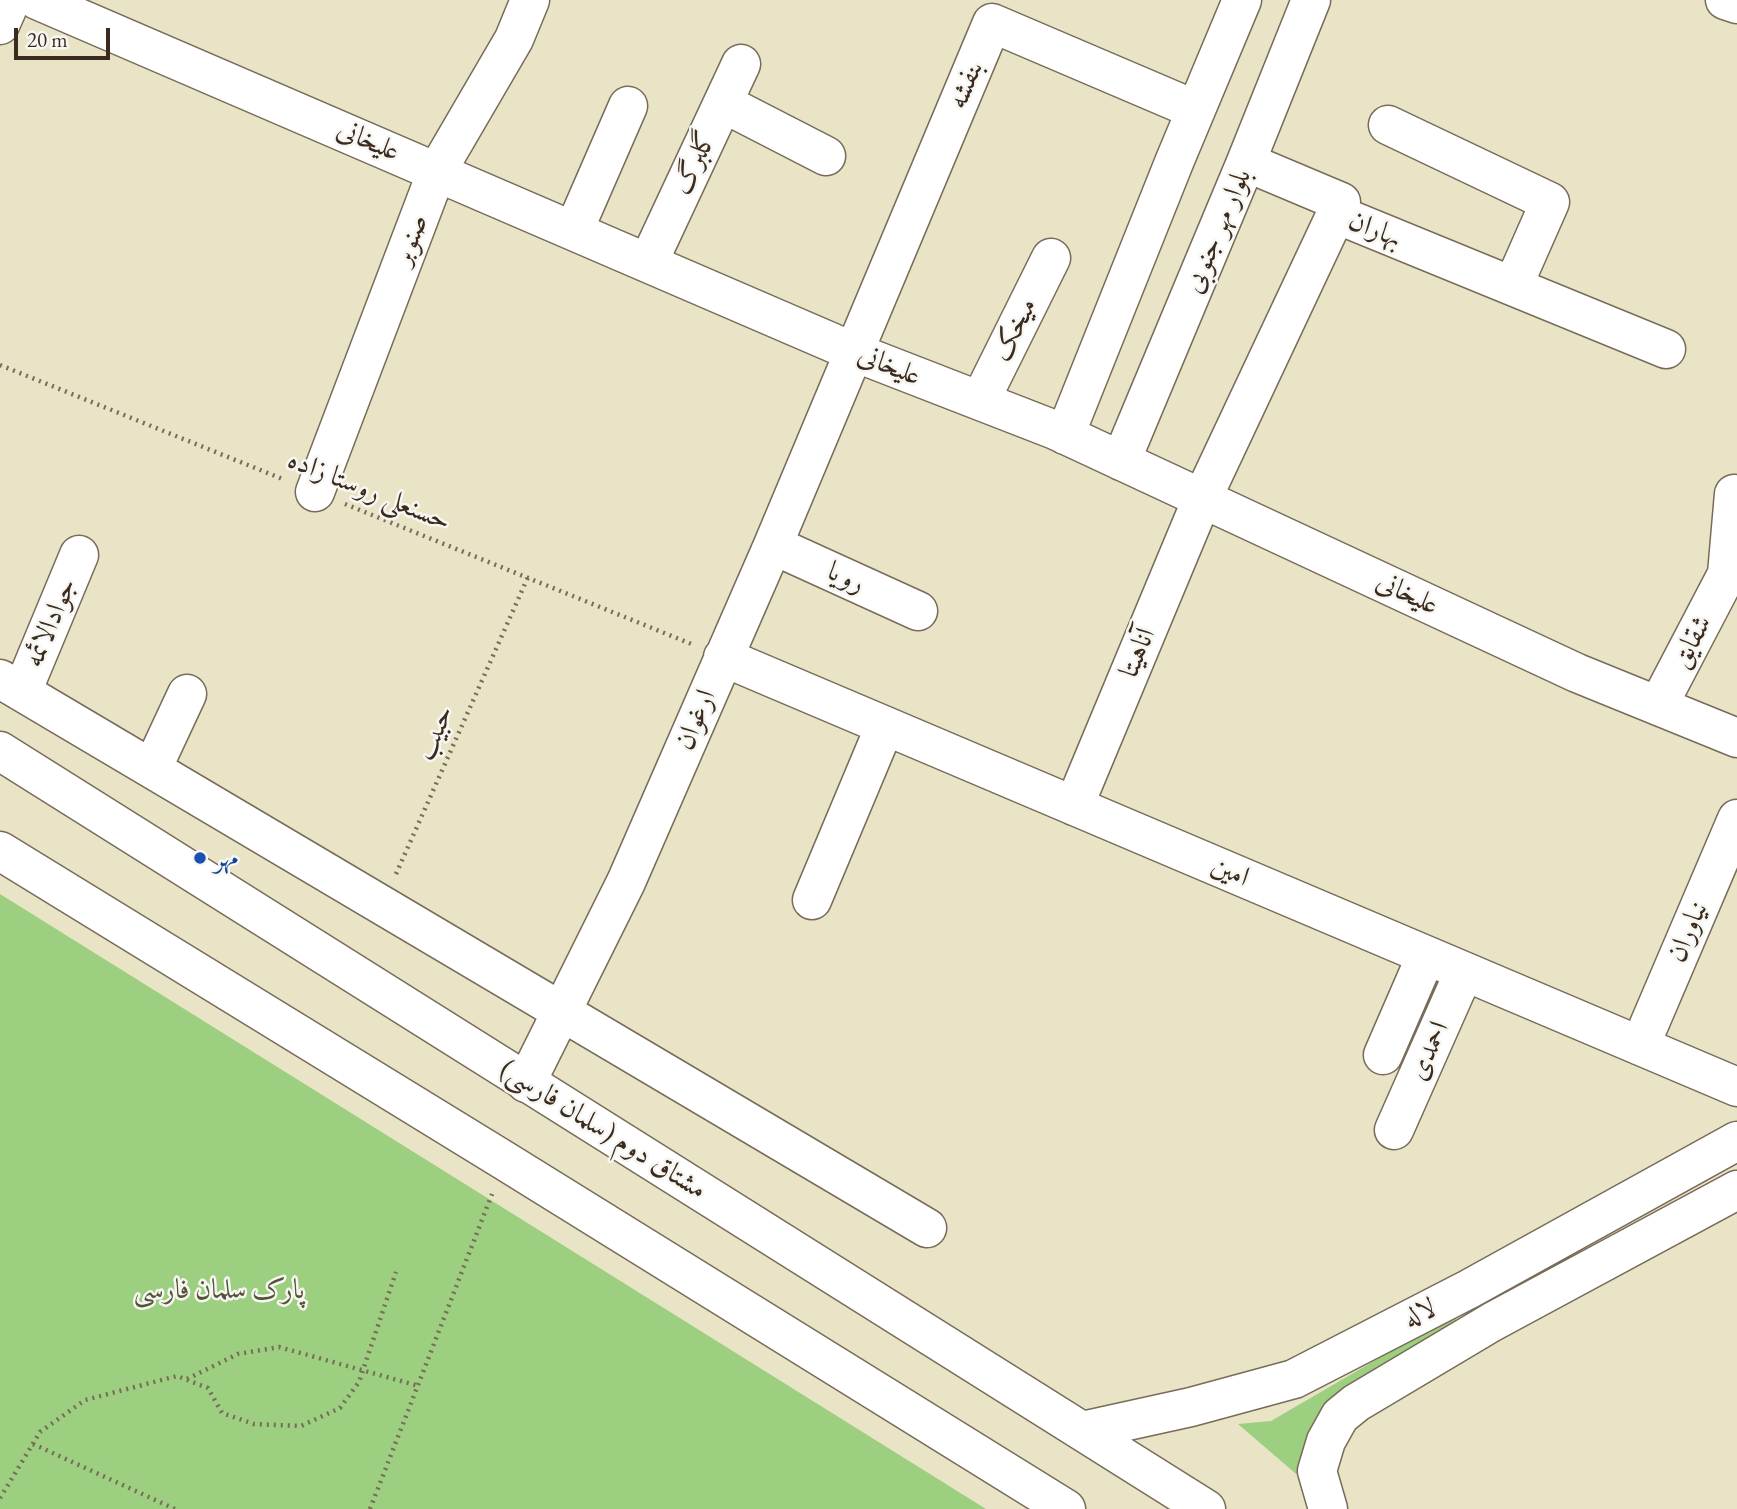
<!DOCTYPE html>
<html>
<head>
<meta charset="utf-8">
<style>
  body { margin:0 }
  #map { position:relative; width:1737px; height:1509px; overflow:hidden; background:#e9e4c6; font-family:"EB Garamond",serif }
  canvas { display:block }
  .scale { position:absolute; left:14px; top:28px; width:96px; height:32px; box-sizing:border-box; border:4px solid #3b2a1e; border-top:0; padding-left:9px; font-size:21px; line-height:24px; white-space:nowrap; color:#3b2a1e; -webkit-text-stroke:5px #f6f6f2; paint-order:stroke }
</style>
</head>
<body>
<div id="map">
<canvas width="1737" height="1509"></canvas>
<div class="scale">20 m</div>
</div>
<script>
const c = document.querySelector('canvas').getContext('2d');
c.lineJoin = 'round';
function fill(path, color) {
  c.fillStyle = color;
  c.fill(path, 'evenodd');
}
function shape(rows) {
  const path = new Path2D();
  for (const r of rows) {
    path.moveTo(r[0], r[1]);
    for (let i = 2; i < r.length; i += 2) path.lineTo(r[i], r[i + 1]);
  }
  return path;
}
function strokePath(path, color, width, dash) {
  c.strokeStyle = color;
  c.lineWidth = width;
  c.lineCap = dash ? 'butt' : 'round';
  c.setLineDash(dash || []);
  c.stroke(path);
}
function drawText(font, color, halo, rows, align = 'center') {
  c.font = font + ' "EB Garamond",Amiri,serif';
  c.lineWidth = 5;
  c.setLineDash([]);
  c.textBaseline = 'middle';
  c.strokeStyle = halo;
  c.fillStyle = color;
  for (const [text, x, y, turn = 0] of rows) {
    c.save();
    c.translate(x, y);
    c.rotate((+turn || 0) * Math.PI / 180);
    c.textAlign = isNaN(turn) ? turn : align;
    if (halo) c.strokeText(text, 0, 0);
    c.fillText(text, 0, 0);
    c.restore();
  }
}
fill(shape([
  [0,894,986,1509,0,1509],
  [1460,1311,1452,1327,1403,1356,1309,1485,1238,1424,1271,1421]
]), '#9ccf7f');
const minor = shape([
  [37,0,854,352,1055,430,1577,673,1737,738],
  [1725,0,1737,4],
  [0,25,11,0],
  [723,103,826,156],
  [1388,125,1550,202,1513,286],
  [1246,162,1341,202,1336,214],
  [574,230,628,106],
  [648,263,741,64],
  [980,401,1051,258],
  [1065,435,1175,160,1242,0],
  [1121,461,1246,162,1311,0],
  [315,492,437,171,514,39,530,0],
  [773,545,918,611],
  [723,657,1737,1087],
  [0,679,927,1228],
  [22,692,79,555],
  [1658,706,1727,574,1734,494],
  [152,769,187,694],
  [1074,806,1202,499,1336,214,1666,349],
  [812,900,885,726],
  [1640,1046,1737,819],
  [1383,1055,1426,956],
  [526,1083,626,882,773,545,992,23,1196,110],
  [1394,1130,1464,972]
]);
const major = shape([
  [0,751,1206,1509],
  [0,851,505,1161,1066,1509],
  [1082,1431,1191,1407,1294,1379,1469,1289,1737,1141],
  [1328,1509,1317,1471,1326,1441,1340,1416,1356,1403,1492,1322,1737,1190]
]);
strokePath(minor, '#786b59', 41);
strokePath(major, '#786b59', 41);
strokePath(shape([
  [0,365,285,480],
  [345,504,694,645],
  [396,874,528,577],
  [187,1379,238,1354,279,1347,419,1386],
  [33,1444,175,1509],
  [0,1498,40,1432,85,1400,177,1376,208,1388,222,1413,254,1424,301,1426,340,1408,359,1382,396,1272],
  [370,1509,492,1194]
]), '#786b59', 4.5, [2, 5]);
strokePath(minor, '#fff', 38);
strokePath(major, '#fff', 38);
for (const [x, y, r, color] of [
  [200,858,7,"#1a4fb4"]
]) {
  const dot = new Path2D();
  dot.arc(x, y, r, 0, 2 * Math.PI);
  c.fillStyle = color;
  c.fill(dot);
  strokePath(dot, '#f6f6f2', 2.5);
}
drawText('28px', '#3b2a1e', '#f6f6f2', [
  ["بنفشه",966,85,-67],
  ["علیخانی",368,141,23],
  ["گلبرگ",695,163,-65],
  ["بهاران",1375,230,22],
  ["بلوار مهر جنوبی",1218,231,-67],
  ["صنوبر",411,240,-69],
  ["میخک",1015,330,-64],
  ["علیخانی",889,366,22],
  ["حسنعلی روستا زاده",369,491,22],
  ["رویا",846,578,24],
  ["علیخانی",1407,594,25],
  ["جوادالائمه",51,623,-67],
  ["شقایق",1692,642,-62],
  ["آناهیتا",1138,653,-67],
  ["ارغوان",696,720,-67],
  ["حبیب",435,733,-66],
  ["امین",1230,872,23],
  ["نیاوران",1688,932,-67],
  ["احمدی",1429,1051,-66],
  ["مشتاق دوم (سلمان فارسی)",603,1130,32],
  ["لاله",1420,1314,-27]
]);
drawText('28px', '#164399', '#f6f6f2', [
  ["مهر",214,858]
], 'left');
drawText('28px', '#535336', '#f6f6f2', [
  ["پارک سلمان فارسی",219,1290]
]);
</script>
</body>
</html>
